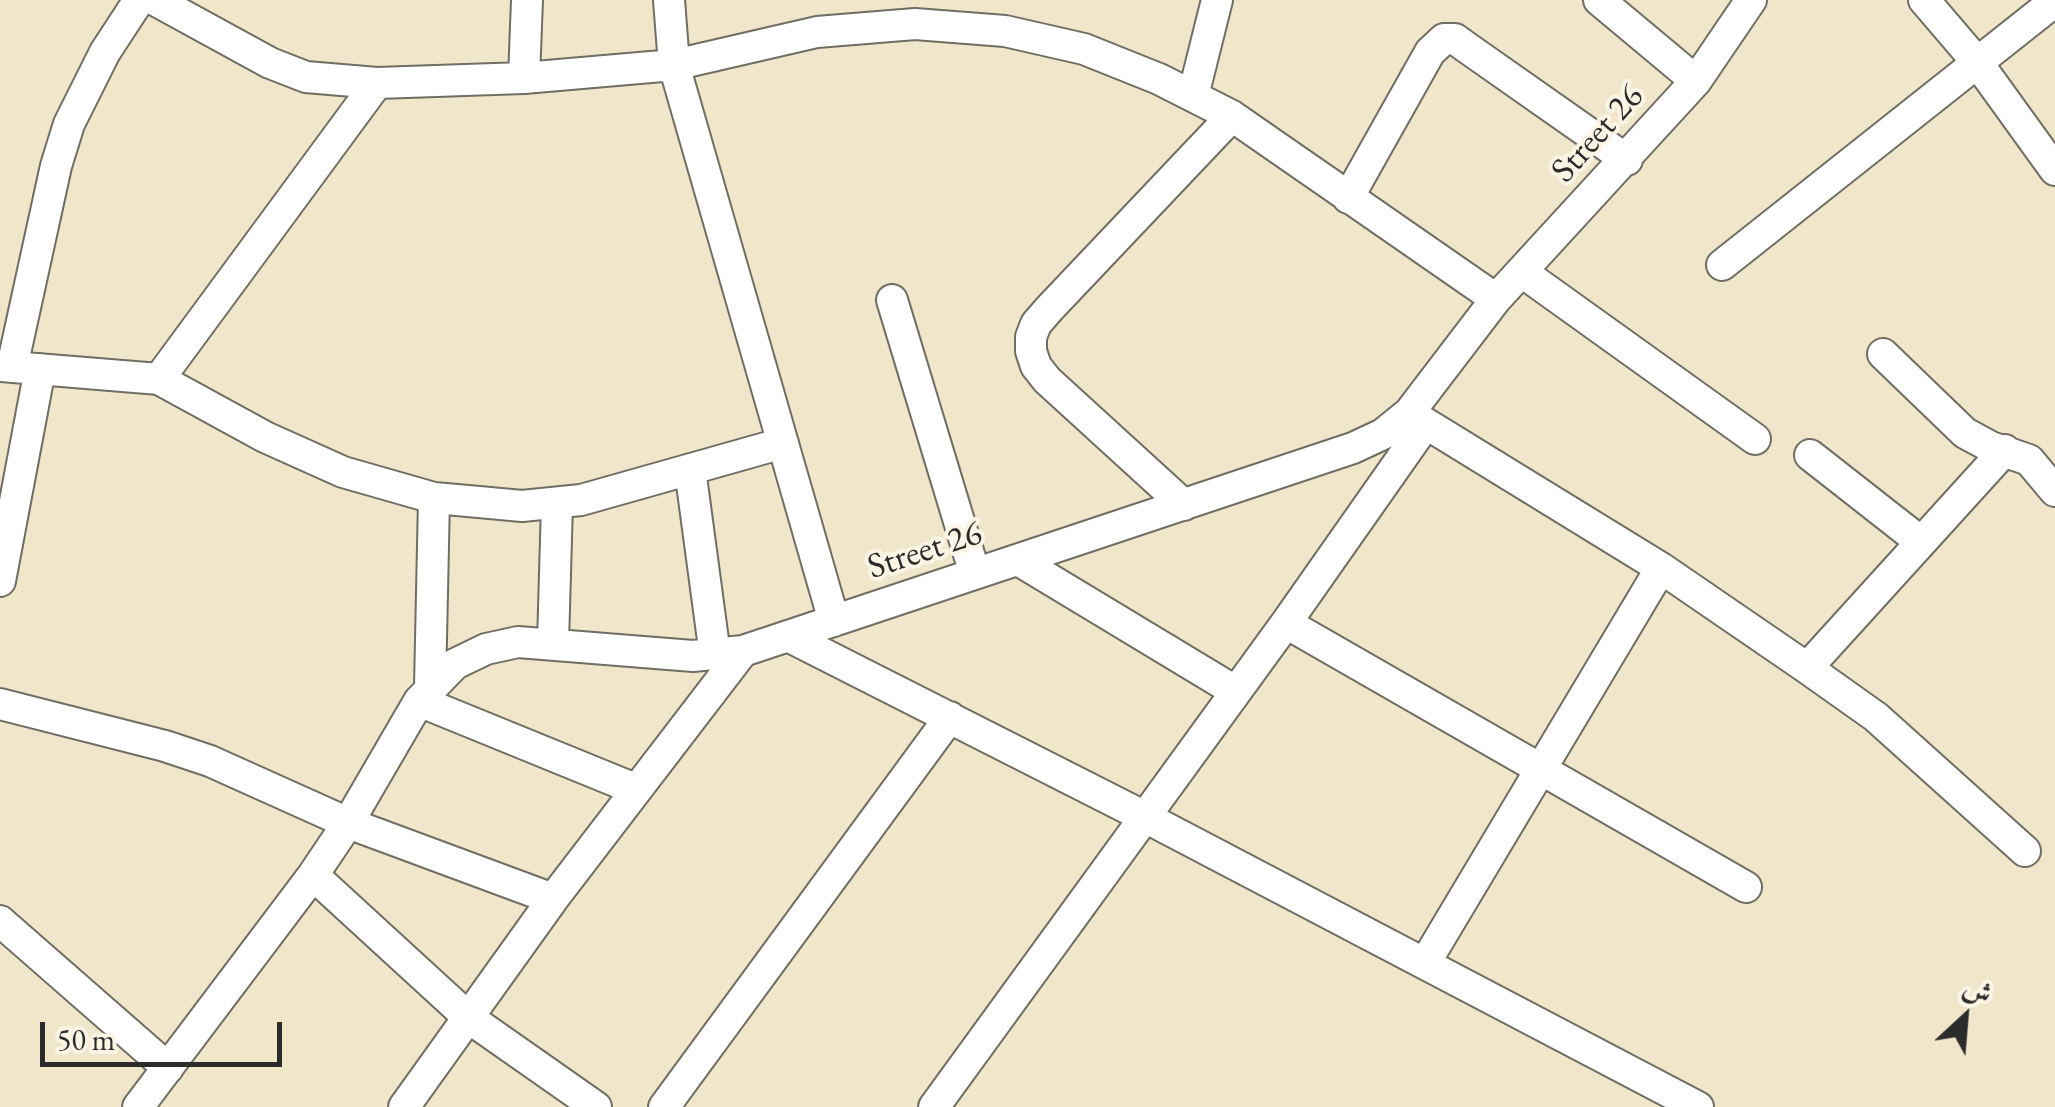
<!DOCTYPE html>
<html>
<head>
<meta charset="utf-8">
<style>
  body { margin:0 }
  #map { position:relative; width:2055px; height:1107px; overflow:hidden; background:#f0e7cb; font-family:"EB Garamond",Amiri,serif }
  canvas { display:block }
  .north { position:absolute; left:1915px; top:967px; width:100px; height:100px; -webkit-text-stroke:8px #fcf5e5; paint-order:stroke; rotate:26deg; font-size:28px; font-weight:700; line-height:40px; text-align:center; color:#2b2b2b }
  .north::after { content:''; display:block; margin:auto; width:35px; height:45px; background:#2b2b2b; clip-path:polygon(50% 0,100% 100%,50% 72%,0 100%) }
  .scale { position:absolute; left:40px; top:1022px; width:242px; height:45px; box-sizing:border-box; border:5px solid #2b2b2b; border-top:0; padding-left:12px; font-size:30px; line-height:35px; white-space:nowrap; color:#2b2b2b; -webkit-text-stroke:8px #fcf5e5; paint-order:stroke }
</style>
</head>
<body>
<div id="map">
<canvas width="2055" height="1107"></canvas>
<div class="north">ش</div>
<div class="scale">50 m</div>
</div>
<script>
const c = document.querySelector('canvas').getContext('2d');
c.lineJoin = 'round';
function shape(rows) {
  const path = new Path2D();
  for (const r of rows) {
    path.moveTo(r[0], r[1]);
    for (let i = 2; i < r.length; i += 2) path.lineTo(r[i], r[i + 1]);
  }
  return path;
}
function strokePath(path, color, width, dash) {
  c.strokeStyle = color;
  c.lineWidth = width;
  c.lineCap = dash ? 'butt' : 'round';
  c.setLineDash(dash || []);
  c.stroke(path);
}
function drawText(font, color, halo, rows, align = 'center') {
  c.font = font + ' "EB Garamond",serif';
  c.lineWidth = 8;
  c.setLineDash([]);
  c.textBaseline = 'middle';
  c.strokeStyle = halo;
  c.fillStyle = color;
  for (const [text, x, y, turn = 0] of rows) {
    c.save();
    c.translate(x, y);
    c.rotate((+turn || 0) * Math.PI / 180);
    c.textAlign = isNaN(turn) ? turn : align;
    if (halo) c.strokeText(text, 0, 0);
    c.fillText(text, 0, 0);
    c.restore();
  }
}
const minor = shape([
  [155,0,270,63,306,77,377,83,524,78,674,65,817,32,915,24,1005,31,1084,49,1159,79,1232,116,1496,299],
  [669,0,674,65,834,621],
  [1599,0,1696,81],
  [1924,0,1977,62,2055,170],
  [524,78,527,0],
  [1193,96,1217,0],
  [1348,198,1430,52,1444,39,1455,39,1466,47,1627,160],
  [1722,265,2055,1],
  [1522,272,1755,439],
  [892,300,975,574],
  [1883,354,1965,433,1991,447,2029,460,2055,491],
  [0,366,159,379,265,437,343,472,434,498,479,502,522,506,581,500,783,443],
  [12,367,56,166,69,124,105,52,139,0],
  [159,379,377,83],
  [1412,415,1661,568,1807,668,1876,717,2025,851],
  [1810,455,1921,542],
  [690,469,715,655],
  [1184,505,1047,380,1036,366,1031,351,1031,337,1036,324,1049,309,1232,116],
  [1018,560,1235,691],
  [0,581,40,369],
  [1286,623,1746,887],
  [788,636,1145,817,1698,1107],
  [553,643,557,504],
  [1807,668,2005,450],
  [430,687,434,498],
  [419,701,635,789],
  [0,704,165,746,210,761,348,823,553,899],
  [313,875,469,1018,596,1107],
  [0,921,168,1068],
  [1425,963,1661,568],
  [138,1107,313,875,348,823,419,701,455,664,486,649,518,642,693,656,743,651,1353,448,1383,434,1409,413,1496,299,1696,81,1751,0],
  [404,1107,553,899,743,651],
  [664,1107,950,717],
  [934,1107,1286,623,1425,425]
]);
strokePath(minor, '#706d63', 34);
strokePath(minor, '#fff', 30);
drawText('35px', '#2b2b2b', '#fcf5e5', [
  ["Street 26",1598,134,-48],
  ["Street 26",925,551,-18]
]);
</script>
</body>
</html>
